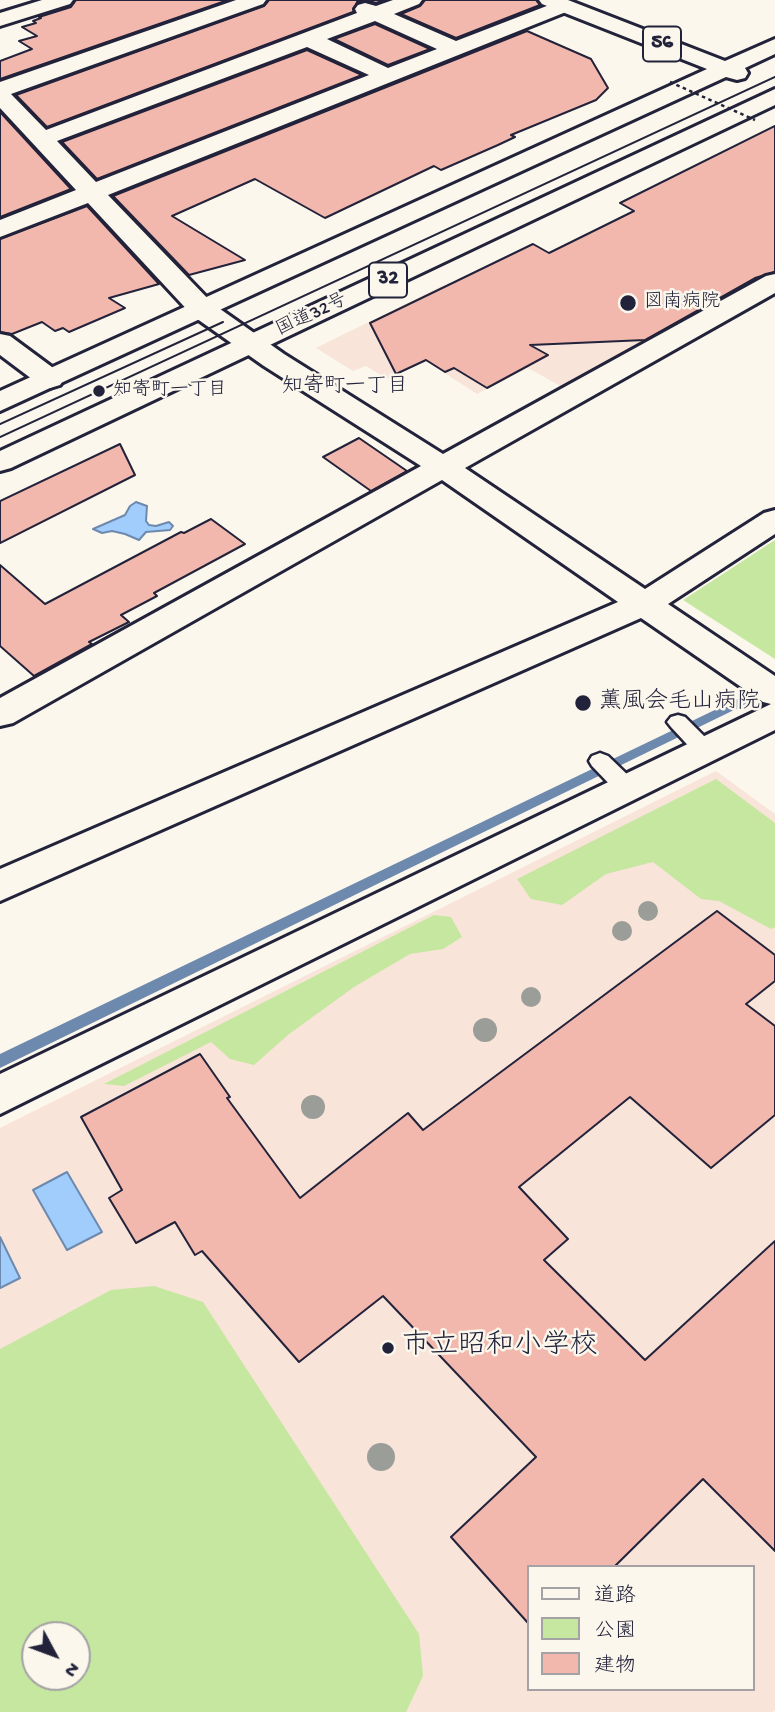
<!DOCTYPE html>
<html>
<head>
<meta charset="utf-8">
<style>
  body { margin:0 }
  #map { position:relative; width:775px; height:1712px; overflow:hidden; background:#fbf7ec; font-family:"Gochi Hand","Klee One",sans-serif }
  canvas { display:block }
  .legend { position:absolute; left:527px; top:1565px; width:228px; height:126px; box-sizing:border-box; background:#fbf7ec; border:2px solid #a4a2a5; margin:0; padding:9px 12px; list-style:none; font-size:21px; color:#22223b }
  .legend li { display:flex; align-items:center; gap:14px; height:35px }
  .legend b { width:35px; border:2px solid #a4a2a5 }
  .north { position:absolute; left:21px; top:1621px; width:70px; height:70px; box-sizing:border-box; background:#fbf7ec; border:2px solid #a4a2a5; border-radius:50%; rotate:131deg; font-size:19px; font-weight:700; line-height:28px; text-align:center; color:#22223b }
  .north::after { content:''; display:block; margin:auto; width:24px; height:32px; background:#22223b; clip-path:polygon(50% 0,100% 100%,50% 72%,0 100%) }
</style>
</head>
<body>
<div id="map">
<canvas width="775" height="1712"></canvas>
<ul class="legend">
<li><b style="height:9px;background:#fbf7ec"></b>道路</li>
<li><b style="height:19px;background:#c6e79f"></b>公園</li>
<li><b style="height:19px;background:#f2b8ad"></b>建物</li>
</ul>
<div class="north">N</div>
</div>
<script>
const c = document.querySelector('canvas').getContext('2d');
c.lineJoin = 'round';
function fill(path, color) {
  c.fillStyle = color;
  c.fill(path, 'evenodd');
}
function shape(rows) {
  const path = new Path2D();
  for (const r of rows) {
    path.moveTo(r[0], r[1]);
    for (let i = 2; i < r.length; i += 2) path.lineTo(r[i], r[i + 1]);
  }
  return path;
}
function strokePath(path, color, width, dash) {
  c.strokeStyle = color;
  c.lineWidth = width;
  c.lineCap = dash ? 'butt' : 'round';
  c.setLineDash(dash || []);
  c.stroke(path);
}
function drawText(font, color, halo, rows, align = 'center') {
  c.font = font + ' "Gochi Hand","Klee One",sans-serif';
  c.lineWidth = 5;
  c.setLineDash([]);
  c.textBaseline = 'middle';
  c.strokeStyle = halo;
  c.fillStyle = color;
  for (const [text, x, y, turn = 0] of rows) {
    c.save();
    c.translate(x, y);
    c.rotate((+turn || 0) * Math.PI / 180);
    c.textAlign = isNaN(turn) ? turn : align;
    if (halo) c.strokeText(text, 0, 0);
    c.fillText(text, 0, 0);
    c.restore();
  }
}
fill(shape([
  [731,207,775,227,775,241,764,247,775,253,775,272,772,274,742,259,729,266,758,281,564,388,528,368,477,394,426,361,387,379,366,366,353,371,316,348,442,286,505,321],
  [716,771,775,814,775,1710,772,1712,0,1712,0,1128],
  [528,1567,752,1567,752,1689,528,1689],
  [35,1635,77,1635,77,1677,35,1677]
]), '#f8e4d9');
fill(shape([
  [775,540,775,659,683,600],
  [716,779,775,823,775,927,771,929,719,901,701,899,653,862,606,874,562,905,531,899,517,879],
  [434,915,451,917,462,937,443,949,410,954,354,987,289,1034,254,1065,230,1059,211,1042,124,1086,104,1084],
  [154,1286,203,1302,419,1634,423,1676,406,1712,0,1712,0,1349,111,1290],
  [77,1635,77,1677,35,1677,35,1635]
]), '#c6e79f');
const water = shape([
  [136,502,147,506,146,521,149,525,156,526,169,522,173,526,170,530,146,532,139,540,125,534,112,531,102,533,93,529,125,515,130,506,136,502],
  [67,1172,102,1232,67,1250,33,1190,67,1172],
  [0,1237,20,1278,0,1288,0,1237]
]);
fill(water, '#a0cdfb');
strokePath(water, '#6e89ae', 2);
fill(shape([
  [775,681,775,690,0,1068,0,1054,775,681]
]), '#6e89ae');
const building = shape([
  [76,0,228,0,0,79,0,61,32,49,19,41,37,36,22,27,36,23,33,21,41,18,39,17,71,7,76,0],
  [269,0,385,0,376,3,366,0,357,2,353,12,47,127,16,95,264,6,269,0],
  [425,0,536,0,540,5,456,38,401,14,420,6,425,0],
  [375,24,430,49,388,65,334,39,375,24],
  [527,31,591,59,608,88,596,100,511,135,515,137,498,145,441,170,434,166,325,218,255,179,172,216,245,260,189,275,113,196,527,31],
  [307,50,362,75,97,179,62,142,307,50],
  [0,112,71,189,0,217,0,112],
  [775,126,775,272,755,278,645,340,530,345,548,355,487,388,454,368,445,372,426,360,396,374,370,323,533,244,549,253,634,211,620,203,775,126],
  [87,206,159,284,109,298,125,308,69,332,63,328,55,331,42,322,12,334,0,332,0,239,87,206],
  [359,438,407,471,371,491,323,457,359,438],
  [120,444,135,475,0,543,0,501,120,444],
  [211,519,245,544,154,593,157,596,121,615,129,622,89,642,92,644,34,676,0,646,0,565,45,604,181,532,184,533,211,519],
  [717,911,775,955,775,981,746,1004,775,1026,775,1115,711,1168,630,1097,519,1187,568,1239,544,1260,645,1360,775,1241,775,1551,703,1479,614,1567,528,1567,528,1623,451,1537,536,1457,383,1296,299,1362,202,1251,195,1255,175,1222,136,1243,109,1198,122,1190,81,1117,200,1054,230,1097,227,1098,300,1198,408,1113,423,1130,717,911]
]);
fill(building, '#f2b8ad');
strokePath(building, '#22223b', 2);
const lane = shape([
  [678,715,685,717,712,744,715,749,712,754,704,757,696,754,671,727,667,722,671,717,678,715],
  [600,753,608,756,634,781,637,787,634,793,626,795,618,793,592,766,589,761,592,756,600,753]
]);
const street = shape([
  [42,0,73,0,70,4,0,26,0,13,42,0],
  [236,0,266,0,263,4,11,94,46,130,357,13,355,9,358,5,365,3,376,6,393,0,422,0,419,4,394,14,456,41,557,2,571,2,574,6,571,10,108,195,213,304,284,354,443,454,766,276,775,274,775,293,465,468,645,589,764,513,775,510,775,534,668,604,775,676,775,730,0,1114,0,1074,771,704,763,702,641,618,0,901,0,869,618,602,442,480,13,723,0,726,0,698,421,466,264,366,193,316,88,203,0,237,0,220,76,190,0,108,0,82,236,0],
  [375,21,437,49,388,68,327,39,375,21],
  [307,47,369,75,96,182,57,141,307,47],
  [0,334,10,336,60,373,64,379,60,385,50,388,40,385,0,355,0,334]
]);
const highway = shape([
  [539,0,568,0,725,61,775,39,775,54,745,68,748,73,745,78,737,80,726,77,0,411,0,391,707,69,542,4,539,0],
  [775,89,775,105,11,468,0,471,0,451,775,89]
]);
strokePath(lane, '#22223b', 5);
strokePath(street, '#22223b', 6);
strokePath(highway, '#22223b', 6);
fill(lane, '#fbf7ec');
fill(street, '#fbf7ec');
fill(highway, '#fbf7ec');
strokePath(shape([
  [0,424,223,322],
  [0,437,775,77]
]), '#22223b', 2);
strokePath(shape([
  [670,82,755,120]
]), '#22223b', 2.5, [3.5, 3.5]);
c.fillStyle = '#9a9d98';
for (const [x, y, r] of [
  [648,911,10],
  [622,931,10],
  [531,997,10],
  [485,1030,12],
  [313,1107,12],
  [381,1457,14]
]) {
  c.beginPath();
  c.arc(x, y, r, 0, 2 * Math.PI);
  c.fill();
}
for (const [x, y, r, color] of [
  [628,303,9,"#22223b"],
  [99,391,7,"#22223b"],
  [583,703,9,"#22223b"],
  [388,1348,7,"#22223b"]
]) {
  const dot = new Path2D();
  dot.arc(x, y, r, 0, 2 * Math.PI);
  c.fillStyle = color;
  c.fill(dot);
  strokePath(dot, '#fbf7ec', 2.5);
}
drawText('19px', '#22223b', '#fbf7ec', [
  ["図南病院",644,303],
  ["知寄町一丁目",113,391]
], 'left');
drawText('19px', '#22223b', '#fbf7ec', [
  ["国道32号",312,316,-25]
]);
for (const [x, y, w] of [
  [662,44,38],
  [388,280,38]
]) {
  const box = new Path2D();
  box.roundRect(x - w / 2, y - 17.5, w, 35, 5);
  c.fillStyle = '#fbf7ec';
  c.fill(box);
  strokePath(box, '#22223b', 2);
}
drawText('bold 21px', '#22223b', null, [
  ["56",662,44],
  ["32",388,280]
]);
drawText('21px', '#22223b', '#fbf7ec', [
  ["知寄町一丁目",345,388]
]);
drawText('23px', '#22223b', '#fbf7ec', [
  ["薫風会毛山病院",599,703]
], 'left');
drawText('28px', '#22223b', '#fbf7ec', [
  ["市立昭和小学校",402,1348]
], 'left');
</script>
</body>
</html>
